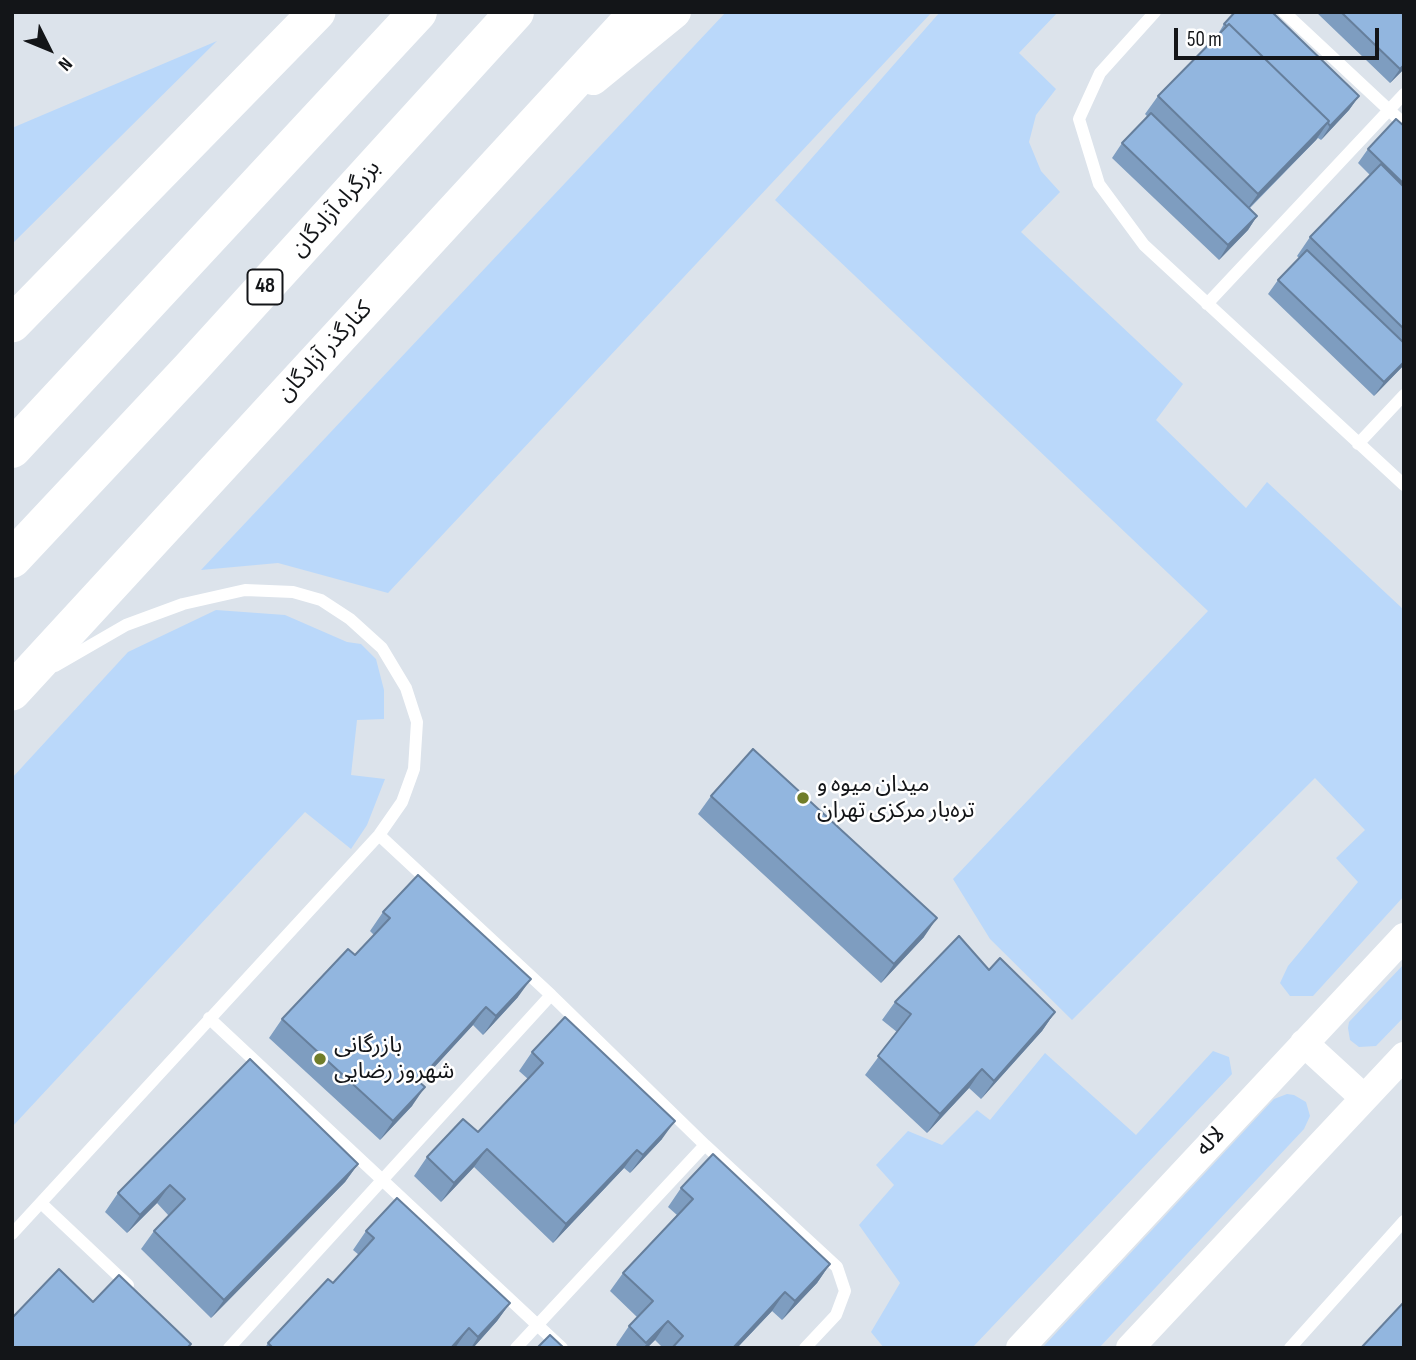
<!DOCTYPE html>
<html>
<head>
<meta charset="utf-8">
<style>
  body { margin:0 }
  #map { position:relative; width:1416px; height:1360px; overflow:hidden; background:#dce3eb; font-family:"Sofia Sans Condensed",sans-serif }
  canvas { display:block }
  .frame { position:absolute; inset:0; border:14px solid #131518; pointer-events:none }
  .north { position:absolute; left:14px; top:14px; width:70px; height:70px; -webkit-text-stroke:5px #fff; paint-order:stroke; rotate:133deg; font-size:19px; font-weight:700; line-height:28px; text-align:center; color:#131518 }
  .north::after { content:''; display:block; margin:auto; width:24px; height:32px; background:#131518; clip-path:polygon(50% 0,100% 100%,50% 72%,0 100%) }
  .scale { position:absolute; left:1174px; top:28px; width:205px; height:32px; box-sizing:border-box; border:4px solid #131518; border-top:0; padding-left:9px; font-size:21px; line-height:24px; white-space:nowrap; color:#131518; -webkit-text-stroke:5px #fff; paint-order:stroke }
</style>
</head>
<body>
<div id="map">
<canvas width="1416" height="1360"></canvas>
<div class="frame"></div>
<div class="north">N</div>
<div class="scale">50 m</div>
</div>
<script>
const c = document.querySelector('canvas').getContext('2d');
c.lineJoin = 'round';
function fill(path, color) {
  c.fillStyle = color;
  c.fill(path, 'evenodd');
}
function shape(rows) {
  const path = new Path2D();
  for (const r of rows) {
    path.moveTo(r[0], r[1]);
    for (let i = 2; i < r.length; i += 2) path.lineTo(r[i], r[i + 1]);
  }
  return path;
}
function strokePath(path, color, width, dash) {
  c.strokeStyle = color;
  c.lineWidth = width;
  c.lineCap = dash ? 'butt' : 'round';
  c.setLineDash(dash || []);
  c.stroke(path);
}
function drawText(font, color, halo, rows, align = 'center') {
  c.font = font + ' "Sofia Sans Condensed","Noto Sans Arabic",sans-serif';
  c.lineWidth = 5;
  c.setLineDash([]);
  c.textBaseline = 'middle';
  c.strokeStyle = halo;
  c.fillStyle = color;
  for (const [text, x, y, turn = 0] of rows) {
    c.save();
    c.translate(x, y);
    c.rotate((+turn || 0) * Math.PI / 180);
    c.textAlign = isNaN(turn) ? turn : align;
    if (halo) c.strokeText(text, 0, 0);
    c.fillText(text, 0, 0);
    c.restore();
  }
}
fill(shape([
  [726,12,932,12,388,593,278,563,201,570],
  [940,12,1058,12,1019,53,1056,89,1036,115,1029,142,1041,171,1060,192,1021,232,1183,384,1156,420,1246,508,1267,482,1404,610,1404,896,1313,996,1290,996,1280,983,1288,966,1358,882,1336,858,1365,830,1315,778,1072,1020,990,939,953,879,1208,611,775,200],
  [217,41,12,244,12,128],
  [216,610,285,615,347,642,361,644,376,659,384,690,384,719,357,720,351,775,385,779,367,825,351,849,305,812,12,1127,12,778,128,652],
  [1404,964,1404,1017,1376,1046,1359,1047,1350,1040,1348,1028,1349,1022],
  [1213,1051,1229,1057,1232,1074,972,1348,884,1348,871,1332,900,1283,859,1225,894,1185,876,1165,908,1131,942,1145,977,1110,990,1120,1045,1053,1136,1135],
  [1287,1094,1294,1095,1306,1102,1310,1116,1304,1129,1099,1348,1042,1348,1274,1099]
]), '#bad8fa');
strokePath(shape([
  [1155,12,1100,73,1079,119,1099,184,1144,245,1404,485],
  [1284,12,1404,124],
  [1207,304,1404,94],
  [1358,444,1404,395],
  [379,835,551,995,705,1145,837,1267,845,1291,836,1315,805,1348],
  [209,1018,562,1348],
  [41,1203,128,1285],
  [12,1234,379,835,402,802,414,769,417,722,406,688,382,648,350,619,321,600,293,592,245,590,183,604,126,625,55,666],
  [229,1348,551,995],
  [516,1348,705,1145],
  [1290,1348,1404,1221]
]), '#fff', 12);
strokePath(shape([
  [1304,1043,1364,1098],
  [1020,1348,1404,937],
  [1130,1348,1404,1056]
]), '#fff', 28);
strokePath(shape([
  [593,79,675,12]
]), '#fff', 32);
strokePath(shape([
  [12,324,317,12],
  [12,692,638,12]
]), '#fff', 37);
strokePath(shape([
  [12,449,418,12],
  [12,559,191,368,515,12]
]), '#fff', 38);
fill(shape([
  [1316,12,1404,12,1404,69,1390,83],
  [1224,24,1359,96,1349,110,1321,140,1318,138,1250,208,1257,216,1248,230,1219,260,1112,158,1122,143,1148,117,1145,114,1158,96,1215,39],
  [1404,126,1404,365,1374,396,1268,294,1278,280,1299,258,1297,256,1310,237,1370,175,1358,163,1368,149],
  [711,796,924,937,881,983,698,814],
  [383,912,518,997,483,1035,473,1025,420,1083,412,1106,380,1140,269,1038,282,1019,355,955,374,935,370,931],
  [989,970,1055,1012,1042,1031,981,1099,969,1088,927,1133,865,1075,897,1032,882,1020,895,1002],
  [532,1052,662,1139,630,1173,624,1168,553,1243,474,1167,441,1202,414,1176,427,1157,478,1132,528,1079,519,1071],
  [250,1059,358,1164,345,1182,211,1318,141,1249,154,1231,169,1216,157,1203,127,1233,105,1212,118,1193],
  [681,1188,830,1264,817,1283,782,1320,772,1311,737,1348,663,1348,655,1340,647,1348,619,1348,616,1345,629,1326,637,1317,610,1291,623,1273,677,1215,668,1207],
  [366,1231,510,1303,497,1321,473,1348,265,1348,268,1343,333,1283,359,1255,353,1250]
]), '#7e9dc0');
fill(shape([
  [1404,65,1404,69,1390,83,1400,69],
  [1359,96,1349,110,1321,140,1330,126],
  [1329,121,1316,140,1245,212,1258,194],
  [1257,216,1248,230,1219,260,1228,245],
  [1404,362,1403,366,1374,396,1384,382],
  [937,918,924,937,881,983,894,964],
  [531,979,518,997,483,1035,496,1016],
  [486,1007,473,1025,405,1099,418,1081],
  [1055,1012,1042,1031,981,1099,994,1081],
  [982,1069,969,1088,927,1133,940,1114],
  [425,1087,412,1106,380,1140,393,1121],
  [675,1121,662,1139,630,1173,643,1155],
  [487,1149,474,1167,441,1202,454,1183],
  [637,1150,624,1168,553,1243,566,1224],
  [358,1164,345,1182,211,1318,224,1300],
  [170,1185,157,1203,127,1233,140,1215],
  [830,1264,817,1283,782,1320,795,1301],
  [785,1292,772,1311,737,1348,733,1348],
  [510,1303,497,1321,473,1348,471,1348,478,1337],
  [668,1321,655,1340,647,1348,643,1348],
  [469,1328,455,1348,451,1348]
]), '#667f9c');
const building = shape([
  [1235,12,1272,12,1359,96,1330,126,1328,123,1329,121,1229,24,1227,26,1224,24,1235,12],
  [1341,12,1401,12,1404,15,1404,65,1400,69,1341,12],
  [1229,24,1329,121,1258,194,1158,96,1229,24],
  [1151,113,1257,216,1228,245,1122,143,1151,113],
  [1396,119,1404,126,1404,184,1368,149,1396,119],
  [1381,164,1404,187,1404,329,1310,237,1381,164],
  [1307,250,1404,343,1404,362,1384,382,1278,280,1307,250],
  [753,749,937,918,894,964,711,796,753,749],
  [418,875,531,979,496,1016,486,1007,418,1081,425,1087,393,1121,282,1019,348,949,355,955,390,918,383,912,418,875],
  [959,936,989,970,1000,958,1055,1012,994,1081,982,1069,940,1114,878,1056,911,1014,895,1002,959,936],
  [565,1017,675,1121,643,1155,637,1150,566,1224,487,1149,454,1183,427,1157,463,1119,478,1132,543,1063,532,1052,565,1017],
  [250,1059,358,1164,224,1300,154,1231,185,1199,170,1185,140,1215,118,1193,250,1059],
  [713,1154,830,1264,795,1301,785,1292,733,1348,672,1348,683,1336,668,1321,646,1343,629,1326,653,1301,623,1273,693,1199,681,1188,713,1154],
  [397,1198,510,1303,478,1337,469,1328,451,1348,273,1348,268,1343,328,1279,333,1283,374,1238,366,1231,397,1198],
  [59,1269,93,1302,119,1275,191,1344,187,1348,12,1348,12,1318,59,1269],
  [1404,1302,1404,1348,1361,1348,1404,1302],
  [550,1335,564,1348,537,1348,550,1335]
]);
fill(building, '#92b6df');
strokePath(building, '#667f9c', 2);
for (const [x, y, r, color] of [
  [803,798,7,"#707d2a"],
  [320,1059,7,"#707d2a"]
]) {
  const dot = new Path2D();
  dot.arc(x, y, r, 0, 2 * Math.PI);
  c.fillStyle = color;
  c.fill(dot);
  strokePath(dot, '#fff', 2.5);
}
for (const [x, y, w] of [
  [265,287,35]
]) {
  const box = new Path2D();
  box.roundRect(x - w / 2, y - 17.5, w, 35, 5);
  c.fillStyle = '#fff';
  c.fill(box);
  strokePath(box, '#131518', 2);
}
drawText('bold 21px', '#131518', null, [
  ["48",265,287]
]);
drawText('23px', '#131518', '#fff', [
  ["بزرگراه آزادگان",336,209,-48],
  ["کنارگذر آزادگان",325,352,-47],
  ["لاله",1211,1142,-47]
]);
drawText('23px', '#131518', '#fff', [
  ["میدان میوه و",817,785],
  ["تره‌بار مرکزی تهران",817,811],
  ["بازرگانی",334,1046],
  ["شهروز رضایی",334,1072]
], 'left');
</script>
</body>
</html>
